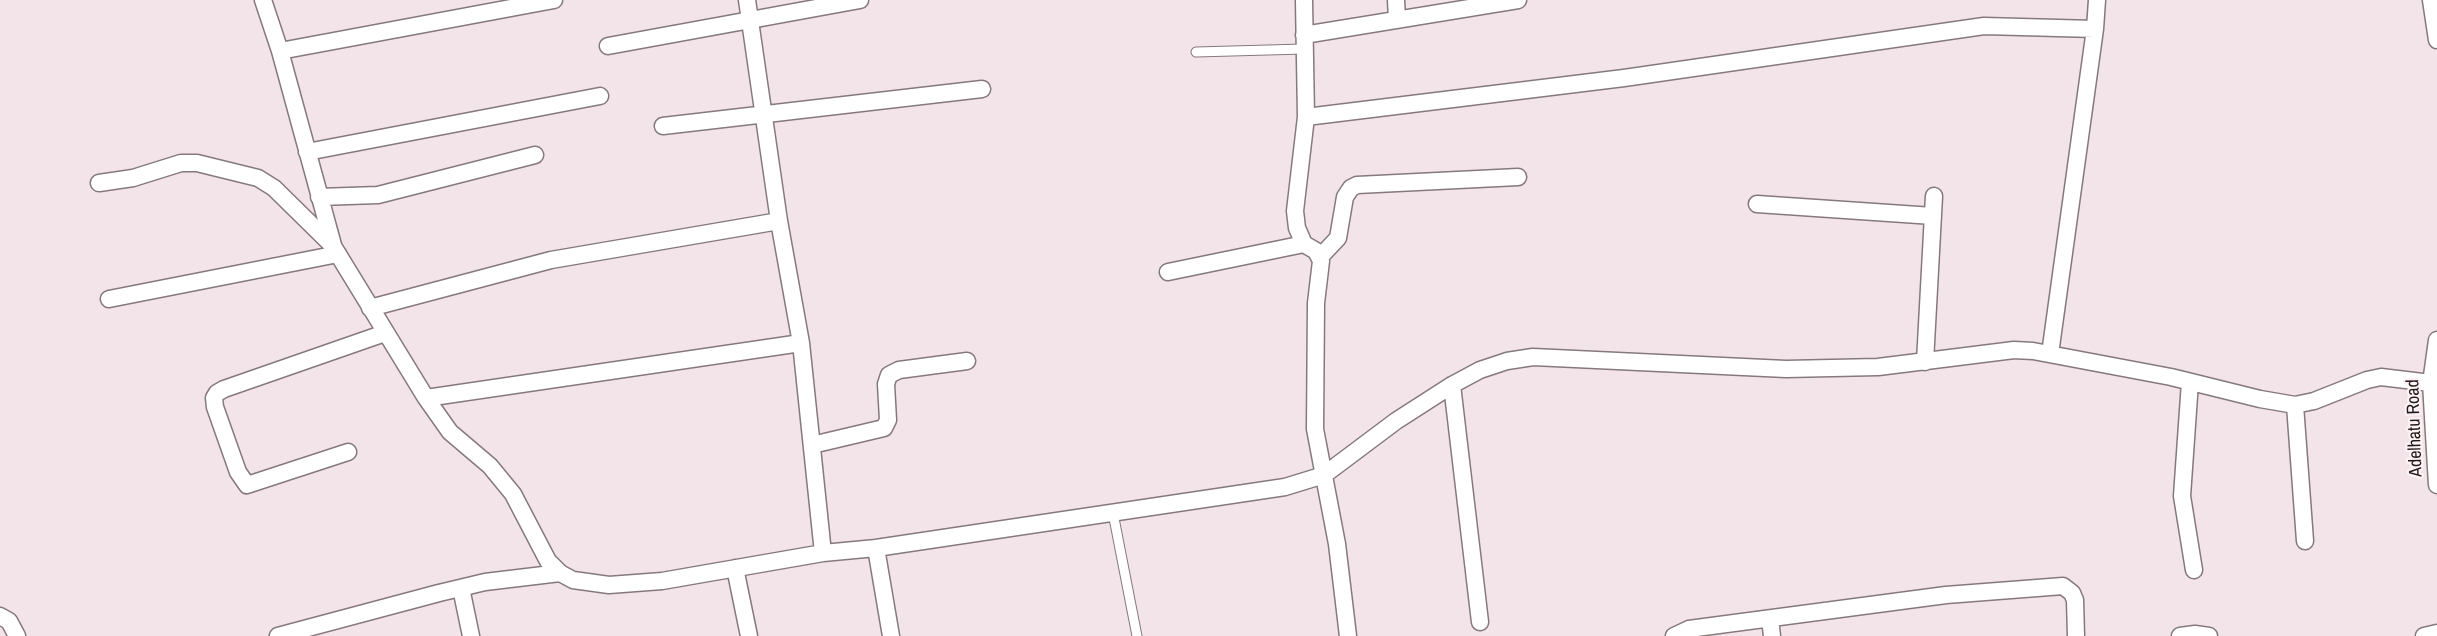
<!DOCTYPE html>
<html>
<head>
<meta charset="utf-8">
<style>
  body { margin:0 }
  canvas { display:block; background:#f2e4e8 }
</style>
</head>
<body>
<canvas width="2437" height="636"></canvas>
<script>
const c = document.querySelector('canvas').getContext('2d');
c.lineJoin = 'round';
function shape(rows) {
  const path = new Path2D();
  for (const r of rows) {
    path.moveTo(r[0], r[1]);
    for (let i = 2; i < r.length; i += 2) path.lineTo(r[i], r[i + 1]);
  }
  return path;
}
function strokePath(path, color, width, dash) {
  c.strokeStyle = color;
  c.lineWidth = width;
  c.lineCap = dash ? 'butt' : 'round';
  c.setLineDash(dash || []);
  c.stroke(path);
}
function drawText(font, color, halo, rows, align = 'center') {
  c.font = font + ' "Archivo Narrow",sans-serif';
  c.lineWidth = 4.5;
  c.setLineDash([]);
  c.textBaseline = 'middle';
  c.strokeStyle = halo;
  c.fillStyle = color;
  for (const [text, x, y, turn = 0] of rows) {
    c.save();
    c.translate(x, y);
    c.rotate((+turn || 0) * Math.PI / 180);
    c.textAlign = isNaN(turn) ? turn : align;
    if (halo) c.strokeText(text, 0, 0);
    c.fillText(text, 0, 0);
    c.restore();
  }
}
const service = shape([
  [1196,52,1304,49],
  [1113,513,1137,636]
]);
const minor = shape([
  [263,0,280,51,333,245],
  [747,0,779,221,801,343],
  [1304,0,1306,117,1295,211,1297,228,1304,244,1316,251,1321,261,1316,303,1315,429,1337,544,1348,636],
  [1396,0,1397,19],
  [2431,0,2437,40],
  [2095,29,2097,0],
  [1304,35,1518,0],
  [608,46,860,0],
  [280,51,554,0],
  [1306,117,1624,78,1984,26,2095,29,2050,354],
  [663,126,982,89],
  [307,152,600,96],
  [99,183,133,178,181,163,197,163,258,178,274,188,333,246,426,398],
  [319,197,378,195,535,155],
  [1757,204,1933,216],
  [1320,257,1338,238,1345,197,1351,188,1357,185,1518,177],
  [1168,272,1304,244],
  [109,299,338,254],
  [370,308,551,260,779,221],
  [2437,340,2431,383,2437,485],
  [1925,362,1934,196],
  [2190,382,2182,496,2194,570],
  [1452,385,1480,622],
  [2295,405,2305,541],
  [812,445,884,428,888,420,886,384,889,375,899,370,967,361],
  [348,452,247,485,238,472,215,407,214,398,217,393,224,389,385,333],
  [876,548,891,636],
  [823,553,801,343,426,398,450,432,490,466,513,494,548,561,560,573,573,580,609,585,662,581,823,553,876,548,1285,487,1324,475,1396,421,1452,385,1480,370,1507,361,1533,357,1786,369,1878,367,2014,350,2033,351,2171,377,2260,399,2295,405,2314,401,2367,380,2381,377,2431,383],
  [735,568,749,636],
  [461,588,471,636],
  [0,616,9,621,17,636],
  [1770,619,1772,636],
  [278,636,439,593,485,582,560,573],
  [1674,636,1689,629,1946,595,2063,586,2072,593,2075,600,2076,636],
  [2180,636,2195,634,2209,636],
  [2424,636,2437,633]
]);
strokePath(service, '#86797c', 11);
strokePath(minor, '#86797c', 19);
strokePath(service, '#fff', 9);
strokePath(minor, '#fff', 16);
drawText('18px', '#1e191a', '#fef2f5', [
  ["Adelhatu Road",2415,428,-92]
]);
</script>
</body>
</html>
